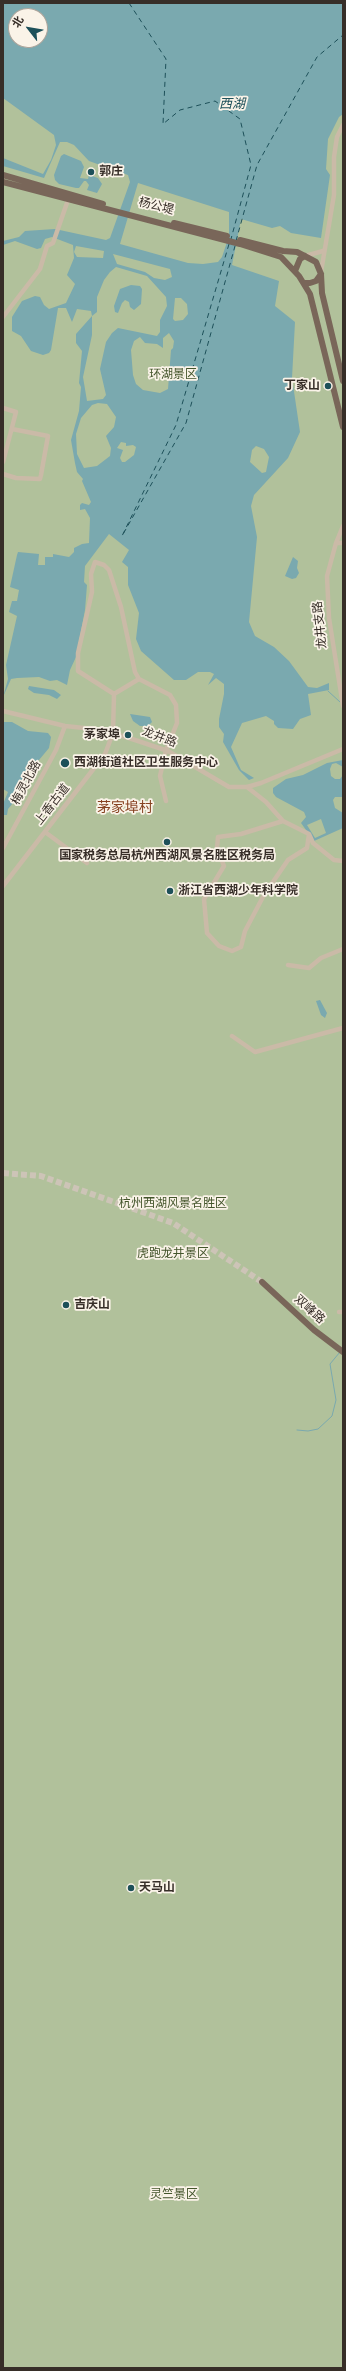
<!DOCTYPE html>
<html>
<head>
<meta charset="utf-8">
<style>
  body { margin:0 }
  #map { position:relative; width:346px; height:2371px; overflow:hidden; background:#f2e9db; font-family:"Source Sans 3","Noto Sans SC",sans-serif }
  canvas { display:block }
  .frame { position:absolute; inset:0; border:4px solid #372e28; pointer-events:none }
  .north { position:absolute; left:8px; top:8px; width:40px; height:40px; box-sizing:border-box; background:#faf3e8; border:1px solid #aca49b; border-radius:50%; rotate:301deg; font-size:11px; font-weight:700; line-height:16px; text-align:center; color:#372e28 }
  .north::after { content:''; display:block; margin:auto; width:14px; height:18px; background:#1d5059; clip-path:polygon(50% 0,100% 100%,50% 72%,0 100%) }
</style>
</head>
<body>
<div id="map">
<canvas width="346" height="2371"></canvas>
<div class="frame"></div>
<div class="north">北</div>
</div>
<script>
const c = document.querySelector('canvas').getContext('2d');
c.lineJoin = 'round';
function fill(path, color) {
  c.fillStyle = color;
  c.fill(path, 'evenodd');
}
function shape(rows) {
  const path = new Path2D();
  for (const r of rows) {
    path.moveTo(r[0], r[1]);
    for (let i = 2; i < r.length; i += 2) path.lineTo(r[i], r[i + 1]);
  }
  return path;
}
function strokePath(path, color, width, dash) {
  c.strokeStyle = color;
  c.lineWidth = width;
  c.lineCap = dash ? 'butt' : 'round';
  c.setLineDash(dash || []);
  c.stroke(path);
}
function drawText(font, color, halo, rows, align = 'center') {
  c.font = font + ' "Source Sans 3","Noto Sans SC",sans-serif';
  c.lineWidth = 3.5;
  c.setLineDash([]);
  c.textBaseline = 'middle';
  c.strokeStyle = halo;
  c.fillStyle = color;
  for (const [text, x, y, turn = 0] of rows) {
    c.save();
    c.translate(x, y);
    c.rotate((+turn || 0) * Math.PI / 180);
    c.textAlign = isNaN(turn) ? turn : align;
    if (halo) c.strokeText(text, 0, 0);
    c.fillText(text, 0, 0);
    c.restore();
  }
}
fill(shape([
  [3,3,343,3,343,2368,3,2368],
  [16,16,40,16,40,40,16,40]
]), '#b1c19b');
fill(shape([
  [3,3,343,3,343,114,339,117,328,139,326,169,330,175,321,238,291,233,280,226,272,228,241,219,232,265,279,281,275,306,295,322,292,378,300,432,288,458,254,495,251,506,257,537,249,622,255,636,274,647,289,661,308,687,317,688,329,683,329,690,308,694,311,715,300,719,293,729,278,728,274,724,274,721,266,716,242,723,231,747,241,770,254,778,249,780,239,770,223,742,224,734,219,727,219,719,224,694,224,684,216,678,208,685,214,674,210,672,198,672,186,680,174,680,141,651,136,639,139,613,128,585,128,567,122,562,129,550,109,534,85,566,84,582,87,585,85,610,76,657,70,670,67,685,57,680,50,681,39,677,17,678,11,679,3,697,8,679,6,665,17,616,9,612,12,601,17,601,19,590,10,587,17,555,18,552,39,554,38,565,45,565,45,557,53,557,53,554,69,557,74,552,74,548,82,544,89,543,90,518,85,509,80,510,80,505,82,503,89,505,91,502,82,481,83,479,77,472,75,463,71,440,79,411,81,387,79,383,82,351,76,343,76,334,92,316,91,311,77,309,72,322,66,308,58,308,51,350,49,353,43,355,31,351,21,336,12,331,12,317,22,301,35,296,40,297,44,305,49,309,66,303,75,284,67,275,74,258,73,245,52,237,45,239,41,248,37,249,15,241,3,245,3,241,19,237,25,231,55,229,106,240,110,238,130,182,128,175,89,161,74,145,67,142,60,142,44,178,3,166,3,158,43,174,51,160,56,145,54,135,3,98],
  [16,16,40,16,40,40,16,40],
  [138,183,229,212,229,236,222,257,218,262,203,264,188,263,120,244],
  [76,246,104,251,103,258,77,257,74,252],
  [113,254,170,269,172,277,165,280,154,278,145,272,117,264],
  [116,267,147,276,166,297,167,306,160,320,160,332,157,336,118,328,112,333,106,342,100,369,106,395,103,399,87,401,83,377,92,335,92,316,97,312,97,297,104,280,110,272],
  [175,298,181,298,187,304,188,314,183,320,175,321,173,319],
  [169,333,174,341,173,348,171,350,168,389,160,393,143,390,136,384,133,375,131,350,134,341,140,337,145,343,157,344,163,348,163,338],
  [98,403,107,404,116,417,114,427,106,436,111,448,110,456,97,466,84,468,77,454,76,434,81,418,92,405],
  [121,442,126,443,126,446,133,445,136,447,134,455,125,462,122,462,120,458,123,450,117,448],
  [256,446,264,449,269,457,266,472,262,473,250,462,252,450],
  [64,154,81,161,84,167,80,178,88,179,89,175,98,178,102,184,97,193,87,190,89,185,86,181,84,181,79,188,76,188,59,184,55,180,54,175,61,156],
  [131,285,140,286,142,289,141,304,134,310,130,307,129,302,125,300,122,303,118,313,115,312,114,306,120,289],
  [293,557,298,561,297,568,299,573,296,578,292,579,285,576],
  [29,686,54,690,61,695,57,699,49,695,34,693,28,689],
  [130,714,150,717,152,722,148,726,140,726,133,721],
  [3,722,12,722,28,731,48,733,51,737,49,748,29,772,23,791,8,809,7,815,4,815,3,804,8,792,3,789],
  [343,760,343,767,336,763,332,764,330,769,331,776,335,779,340,779,343,775,343,797,335,797,333,800,335,808,343,813,343,828,314,841,301,823,306,817,304,812,276,797,273,793,273,788,286,779,303,775,327,763],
  [321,819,326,833,315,838,307,825],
  [320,1000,327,1013,325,1018,321,1015,316,1001]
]), '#7aa9af');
strokePath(shape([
  [328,691,340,702],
  [297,1430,308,1431,318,1429,332,1416,336,1400,330,1364,340,1352]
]), '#7aa9af', 1);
strokePath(shape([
  [129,3,166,59,163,124,180,110,215,101,240,119,251,165,231,239],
  [236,241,257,165,317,57,343,35],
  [229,244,176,425,122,536,186,423,235,246]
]), '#1d5059', 1, [5, 4]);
strokePath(shape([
  [3,1173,41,1176,173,1223,262,1282]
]), '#cdc4b7', 6, [6, 3]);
strokePath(shape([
  [305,256,323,251],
  [321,272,334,195,334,157,337,137,343,125],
  [3,317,40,269,47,246,53,243,68,200],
  [3,408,16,412,3,462],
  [3,474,16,478,40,479,41,475,48,436,12,429],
  [343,526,336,543,327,576,329,618,343,706],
  [336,543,343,543],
  [114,694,78,671,78,653,92,592,91,574,95,562,104,565,109,570,121,607,135,672,139,679,170,695,176,705,177,723,166,750,160,776,166,801],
  [3,711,65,726,103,730,135,740,168,751,229,787,247,787,261,783,343,749],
  [247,787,266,802,283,821,309,834,313,843,334,860,343,861],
  [283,821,241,834,218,837,217,848,224,866,204,899,207,933,219,946,232,951,241,947,245,931,264,895,288,860,307,848,309,834],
  [45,832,87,863],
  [3,848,56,750,65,726],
  [3,886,105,754,113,733,114,694,139,679],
  [288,965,309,968,321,958,343,949],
  [232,1036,255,1052,343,1028],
  [339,1312,343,1312]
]), '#cabaa7', 4.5);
strokePath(shape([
  [3,175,103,204],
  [3,182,240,244,281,257,299,276,310,294,343,427],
  [174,223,227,236],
  [240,240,283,251,297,252,316,262,321,274,322,293,343,381],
  [295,271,300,259,305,256],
  [304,283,310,283,316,281,321,274],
  [262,1282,314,1330,343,1352]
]), '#796659', 6);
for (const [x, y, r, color] of [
  [91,172,4,"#1d5059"],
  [328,386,4,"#1d5059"],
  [128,735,4,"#1d5059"],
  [65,763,5,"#1d5059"],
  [167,842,4,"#1d5059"],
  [170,891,4,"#1d5059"],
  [66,1305,4,"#1d5059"],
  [131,1888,4,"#1d5059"]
]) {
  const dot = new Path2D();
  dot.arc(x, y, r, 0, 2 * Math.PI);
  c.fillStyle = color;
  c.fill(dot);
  strokePath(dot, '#faf3e8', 1.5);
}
drawText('bold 12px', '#372e28', '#faf3e8', [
  ["郭庄",99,172],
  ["丁家山",320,386,"right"],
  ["茅家埠",120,735,"right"],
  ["西湖街道社区卫生服务中心",74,763],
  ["国家税务总局杭州西湖风景名胜区税务局",167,856,"center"],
  ["浙江省西湖少年科学院",178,891],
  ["吉庆山",74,1305],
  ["天马山",139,1888]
], 'left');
drawText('12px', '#372e28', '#faf3e8', [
  ["杨公堤",156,207,14],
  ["龙井支路",321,625,-96],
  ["龙井路",159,738,21],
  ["梅灵北路",27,783,-62],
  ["上香古道",53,805,-52],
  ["双峰路",309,1310,42]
]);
drawText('12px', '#43552b', '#faf3e8', [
  ["环湖景区",173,375],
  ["杭州西湖风景名胜区",173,1204],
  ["虎跑龙井景区",173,1254],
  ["灵竺景区",174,2195]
]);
drawText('italic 13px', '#1d5059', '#faf3e8', [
  ["西湖",232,105]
]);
drawText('14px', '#864120', '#faf3e8', [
  ["茅家埠村",125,809]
]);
</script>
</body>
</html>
